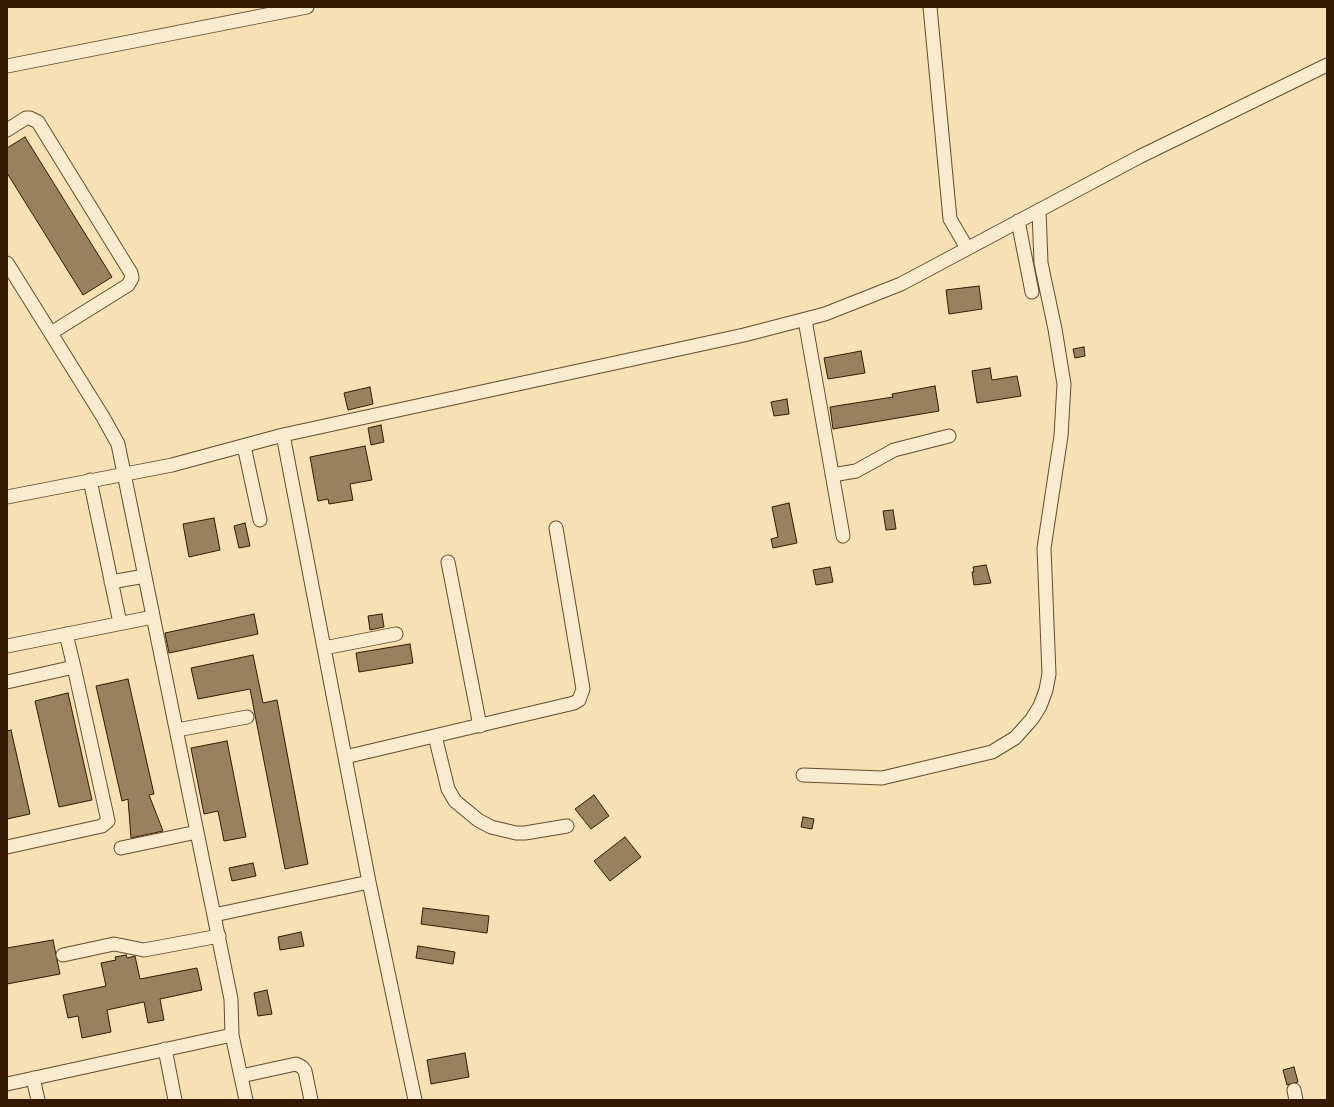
<!DOCTYPE html>
<html>
<head>
<meta charset="utf-8">
<style>
  body { margin:0 }
  #map { position:relative; width:1334px; height:1107px; overflow:hidden; background:#f6e1b4; font-family:"Gentium Book Plus",serif }
  canvas { display:block }
  .frame { position:absolute; inset:0; border:8px solid #331a00; pointer-events:none }
</style>
</head>
<body>
<div id="map">
<canvas width="1334" height="1107"></canvas>
<div class="frame"></div>
</div>
<script>
const c = document.querySelector('canvas').getContext('2d');
c.lineJoin = 'round';
function fill(path, color) {
  c.fillStyle = color;
  c.fill(path, 'evenodd');
}
function shape(rows) {
  const path = new Path2D();
  for (const r of rows) {
    path.moveTo(r[0], r[1]);
    for (let i = 2; i < r.length; i += 2) path.lineTo(r[i], r[i + 1]);
  }
  return path;
}
function strokePath(path, color, width, dash) {
  c.strokeStyle = color;
  c.lineWidth = width;
  c.lineCap = dash ? 'butt' : 'round';
  c.setLineDash(dash || []);
  c.stroke(path);
}
const building = shape([
  [25,137,112,277,83,295,7,173,7,148,25,137],
  [979,286,982,309,949,314,946,290,979,286],
  [1084,347,1085,356,1075,358,1073,349,1084,347],
  [861,351,865,373,828,379,824,358,861,351],
  [990,368,992,380,1017,376,1021,396,977,403,972,371,990,368],
  [935,386,939,411,833,429,830,407,893,397,892,394,935,386],
  [370,387,373,404,348,410,344,393,370,387],
  [787,399,789,414,774,416,771,402,787,399],
  [381,425,384,442,371,445,368,428,381,425],
  [365,446,372,480,350,484,353,500,329,504,328,499,318,501,310,457,365,446],
  [789,503,797,543,773,548,771,539,778,537,772,507,789,503],
  [893,510,896,529,886,530,883,511,893,510],
  [214,518,220,550,189,557,183,524,214,518],
  [245,523,250,546,239,548,234,526,245,523],
  [986,565,991,583,974,585,972,572,974,572,973,567,986,565],
  [830,567,833,582,816,585,813,570,830,567],
  [254,614,258,634,169,653,165,633,254,614],
  [382,614,384,627,370,630,368,616,382,614],
  [410,644,413,663,359,672,356,653,410,644],
  [253,655,263,703,277,700,308,864,285,869,250,689,198,699,191,668,253,655],
  [128,679,154,794,149,795,163,831,131,838,128,799,122,801,96,686,128,679],
  [68,693,92,800,59,807,35,701,68,693],
  [11,730,30,814,7,819,7,731,11,730],
  [227,741,246,837,224,841,218,811,204,814,191,748,227,741],
  [594,795,609,816,591,829,575,809,594,795],
  [803,817,814,819,812,829,801,827,803,817],
  [625,837,641,857,610,881,594,861,625,837],
  [253,863,256,876,232,881,229,868,253,863],
  [423,908,489,916,487,933,421,924,423,908],
  [301,932,304,946,280,950,278,937,301,932],
  [53,940,60,974,7,984,7,948,53,940],
  [418,946,455,952,453,964,416,958,418,946],
  [126,955,127,958,135,956,140,979,197,968,202,990,160,999,164,1020,148,1023,144,1002,107,1010,111,1032,82,1038,78,1016,68,1018,63,995,106,986,101,963,116,960,115,957,126,955],
  [267,990,272,1014,258,1016,254,993,267,990],
  [465,1053,469,1077,431,1084,427,1060,465,1053],
  [1294,1067,1298,1082,1287,1085,1283,1070,1294,1067]
]);
fill(building, '#98815e');
strokePath(building, '#331a00', 1);
const minor = shape([
  [930,7,950,219,967,248],
  [7,66,307,7],
  [7,130,26,118,30,118,38,122,131,273,132,278,128,285,51,333],
  [1018,221,1032,292],
  [7,263,103,417,118,444,231,999,232,1035],
  [805,320,843,536],
  [283,435,369,882,415,1100],
  [244,446,260,520],
  [832,475,856,471,894,450,949,436],
  [90,480,120,623],
  [7,497,172,465,283,435,744,335,825,314,901,284,1139,157,1327,65],
  [448,562,480,726],
  [111,582,145,576],
  [7,646,153,617],
  [324,648,396,634],
  [7,682,74,667,66,634],
  [177,730,247,717],
  [435,736,448,789,455,801,478,820,491,827,516,833,525,833,567,826],
  [345,757,574,703,579,700,583,689,556,528],
  [803,775,882,778,992,752,1015,738,1032,719,1040,706,1046,690,1049,674,1044,548,1061,436,1064,384,1055,329,1041,263,1039,210],
  [7,847,102,826,108,821,74,667],
  [121,848,197,832],
  [214,915,369,882],
  [63,955,114,944,144,950,219,936],
  [165,1049,175,1100],
  [241,1076,296,1064,302,1067,305,1071,311,1100],
  [33,1078,38,1100],
  [7,1084,232,1035,246,1100],
  [1294,1090,1296,1100]
]);
strokePath(minor, '#644c2d', 15);
strokePath(minor, '#f9ecce', 13);
</script>
</body>
</html>
